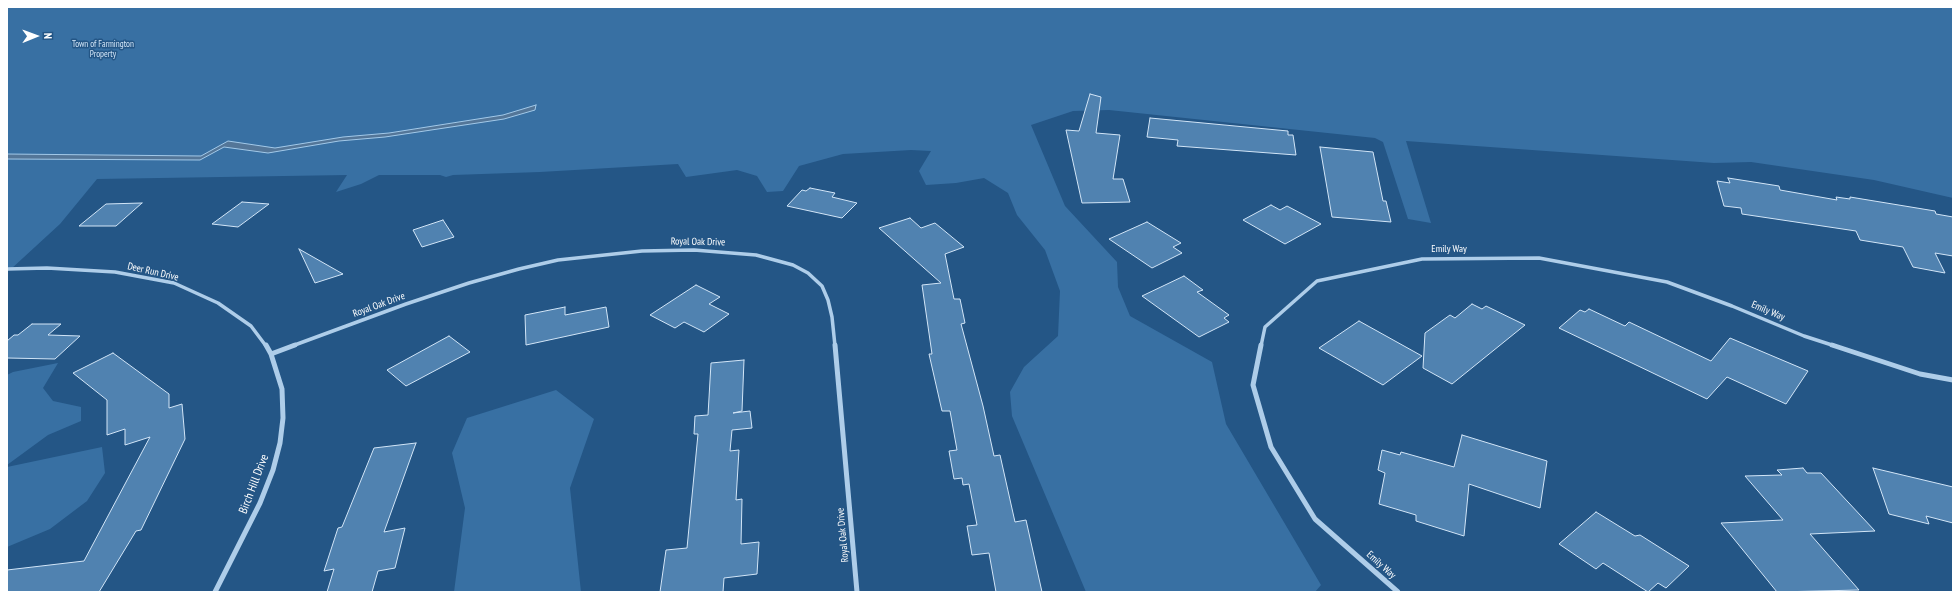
<!DOCTYPE html>
<html>
<head>
<meta charset="utf-8">
<style>
  body { margin:0 }
  #map { position:relative; width:1960px; height:599px; overflow:hidden; background:#245686; font-family:"PT Sans Narrow",sans-serif }
  canvas { display:block }
  .frame { position:absolute; inset:0; border:8px solid #fff; pointer-events:none }
  .north { position:absolute; left:16px; top:16px; width:40px; height:40px; -webkit-text-stroke:3px #245686; paint-order:stroke; rotate:89deg; font-size:11px; font-weight:700; line-height:16px; text-align:center; color:#fff }
  .north::after { content:''; display:block; margin:auto; width:14px; height:18px; background:#fff; clip-path:polygon(50% 0,100% 100%,50% 72%,0 100%) }
</style>
</head>
<body>
<div id="map">
<canvas width="1960" height="599"></canvas>
<div class="frame"></div>
<div class="north">N</div>
</div>
<script>
const c = document.querySelector('canvas').getContext('2d');
c.lineJoin = 'round';
function fill(path, color) {
  c.fillStyle = color;
  c.fill(path, 'evenodd');
}
function shape(rows) {
  const path = new Path2D();
  for (const r of rows) {
    path.moveTo(r[0], r[1]);
    for (let i = 2; i < r.length; i += 2) path.lineTo(r[i], r[i + 1]);
  }
  return path;
}
function strokePath(path, color, width, dash) {
  c.strokeStyle = color;
  c.lineWidth = width;
  c.lineCap = dash ? 'butt' : 'round';
  c.setLineDash(dash || []);
  c.stroke(path);
}
function drawText(font, color, halo, rows, align = 'center') {
  c.font = font + ' "PT Sans Narrow",sans-serif';
  c.lineWidth = 3;
  c.setLineDash([]);
  c.textBaseline = 'middle';
  c.strokeStyle = halo;
  c.fillStyle = color;
  for (const [text, x, y, turn = 0] of rows) {
    c.save();
    c.translate(x, y);
    c.rotate((+turn || 0) * Math.PI / 180);
    c.textAlign = isNaN(turn) ? turn : align;
    if (halo) c.strokeText(text, 0, 0);
    c.fillText(text, 0, 0);
    c.restore();
  }
}
fill(shape([
  [7,7,1953,7,1953,198,1874,180,1751,162,1714,163,1406,141,1431,223,1408,219,1383,142,1375,138,1109,110,1073,111,1031,125,1065,206,1117,262,1118,287,1130,316,1212,362,1226,424,1321,585,1315,592,1086,592,1012,416,1010,392,1024,367,1058,336,1060,291,1045,250,1017,215,1008,193,984,178,956,183,926,185,919,171,931,151,911,150,843,154,799,166,783,191,767,192,757,176,737,170,686,177,678,164,540,172,453,175,446,177,440,175,379,175,361,184,336,192,347,175,97,179,60,224,11,269,7,269],
  [58,363,43,388,53,401,81,407,81,421,48,435,7,465,7,375,13,372],
  [556,390,594,419,570,488,581,592,454,592,465,508,452,453,467,418],
  [102,447,105,473,87,501,50,529,7,547,7,467]
]), '#3870a3');
const water = shape([
  [536,105,535,110,504,119,385,137,339,141,268,153,224,147,200,160,7,159,7,154,201,156,228,141,275,148,343,137,389,133,503,115,536,105]
]);
fill(water, '#547698');
strokePath(water, '#a2c9e9', 1);
const building = shape([
  [1090,94,1101,97,1096,133,1120,135,1113,179,1123,179,1130,202,1082,203,1066,130,1079,131,1090,94],
  [1150,118,1288,131,1288,135,1293,135,1296,155,1177,146,1178,140,1147,137,1150,118],
  [1320,147,1373,152,1383,201,1386,201,1391,222,1332,217,1320,147],
  [1728,178,1779,186,1780,190,1837,200,1836,197,1850,199,1850,197,1935,211,1936,214,1953,217,1953,256,1935,253,1945,273,1913,267,1903,247,1860,240,1856,231,1742,214,1741,208,1724,206,1717,181,1730,183,1728,178],
  [810,188,835,193,832,197,857,203,842,218,787,206,802,190,806,191,810,188],
  [242,202,269,204,238,227,212,224,242,202],
  [142,203,116,226,79,226,106,204,142,203],
  [1271,205,1280,210,1287,206,1321,224,1285,244,1243,220,1271,205],
  [910,218,921,228,935,223,964,247,945,254,954,299,960,299,965,323,961,324,983,406,994,456,1000,455,1015,522,1026,520,1042,592,996,592,989,553,972,555,967,526,977,525,969,484,963,485,962,478,954,479,949,451,957,450,950,411,942,411,929,354,932,354,922,285,941,283,879,228,910,218],
  [443,220,454,237,422,247,413,230,443,220],
  [1147,222,1181,243,1173,247,1182,253,1152,268,1109,239,1147,222],
  [299,249,343,274,315,283,299,249],
  [1184,276,1203,290,1197,292,1229,315,1224,318,1229,322,1199,337,1142,296,1184,276],
  [696,285,720,297,709,304,729,314,704,332,684,322,675,328,650,315,696,285],
  [1472,304,1482,309,1486,306,1525,325,1452,384,1423,368,1425,333,1450,315,1455,318,1472,304],
  [565,307,565,315,606,307,609,327,526,345,525,315,565,307],
  [1589,309,1625,326,1629,322,1711,361,1730,338,1808,371,1786,404,1727,377,1707,399,1559,328,1580,310,1585,312,1589,309],
  [1359,321,1422,356,1383,385,1319,348,1359,321],
  [32,324,61,324,48,335,80,336,55,359,7,358,7,341,14,335,18,335,32,324],
  [449,336,470,352,406,386,387,370,449,336],
  [113,353,169,394,169,408,182,404,185,439,141,530,136,531,99,592,7,592,7,570,84,561,150,437,125,445,125,429,107,435,107,400,73,373,113,353],
  [744,360,742,411,733,413,750,411,752,428,732,430,730,451,739,450,736,500,742,499,741,544,759,542,757,574,724,578,723,592,660,592,666,550,687,548,698,434,694,434,695,416,708,415,711,363,744,360],
  [1462,435,1547,461,1540,508,1469,484,1464,536,1416,521,1416,515,1379,504,1385,473,1378,470,1382,450,1400,455,1401,452,1454,467,1462,435],
  [416,443,384,532,405,528,395,568,378,571,372,592,327,592,334,569,324,571,338,528,342,527,374,448,416,443],
  [1803,468,1807,473,1821,473,1875,531,1810,534,1859,590,1777,592,1721,523,1783,520,1745,476,1782,475,1777,470,1803,468],
  [1873,468,1953,487,1953,523,1926,516,1929,524,1889,514,1873,468],
  [1596,512,1635,536,1640,535,1689,566,1666,588,1658,583,1648,592,1603,563,1596,569,1559,544,1596,512]
]);
fill(building, '#5082b0');
strokePath(building, '#d2e5f7', 1);
strokePath(shape([
  [7,269,47,268,115,272,174,283,218,303,251,326,266,346],
  [292,346,406,304,469,283,519,269,558,260,642,251,694,250,756,255,793,265,808,273,822,286,828,300,832,317,835,346],
  [1261,346,1265,327,1317,281,1422,259,1539,258,1667,282,1732,306,1804,336,1835,346]
]), '#aecde9', 3.5);
strokePath(shape([
  [835,345,857,592],
  [1261,345,1253,385,1271,447,1315,519,1398,592],
  [1832,345,1920,374,1953,380],
  [271,354,295,345],
  [215,592,260,503,273,470,280,443,283,418,282,389,271,354,266,345]
]), '#aecde9', 5);
drawText('9px', '#d2e5f7', '#245686', [
  ["Town of Farmington",103,44],
  ["Property",103,54]
]);
drawText('10px', '#fff', '#245686', [
  ["Royal Oak Drive",698,242,1],
  ["Emily Way",1449,249],
  ["Deer Run Drive",153,272,13],
  ["Royal Oak Drive",379,305,-20],
  ["Emily Way",1768,311,23],
  ["Royal Oak Drive",843,535,-95],
  ["Emily Way",1381,565,42]
]);
drawText('12px', '#fff', '#245686', [
  ["Birch Hill Drive",254,484,-69]
]);
</script>
</body>
</html>
